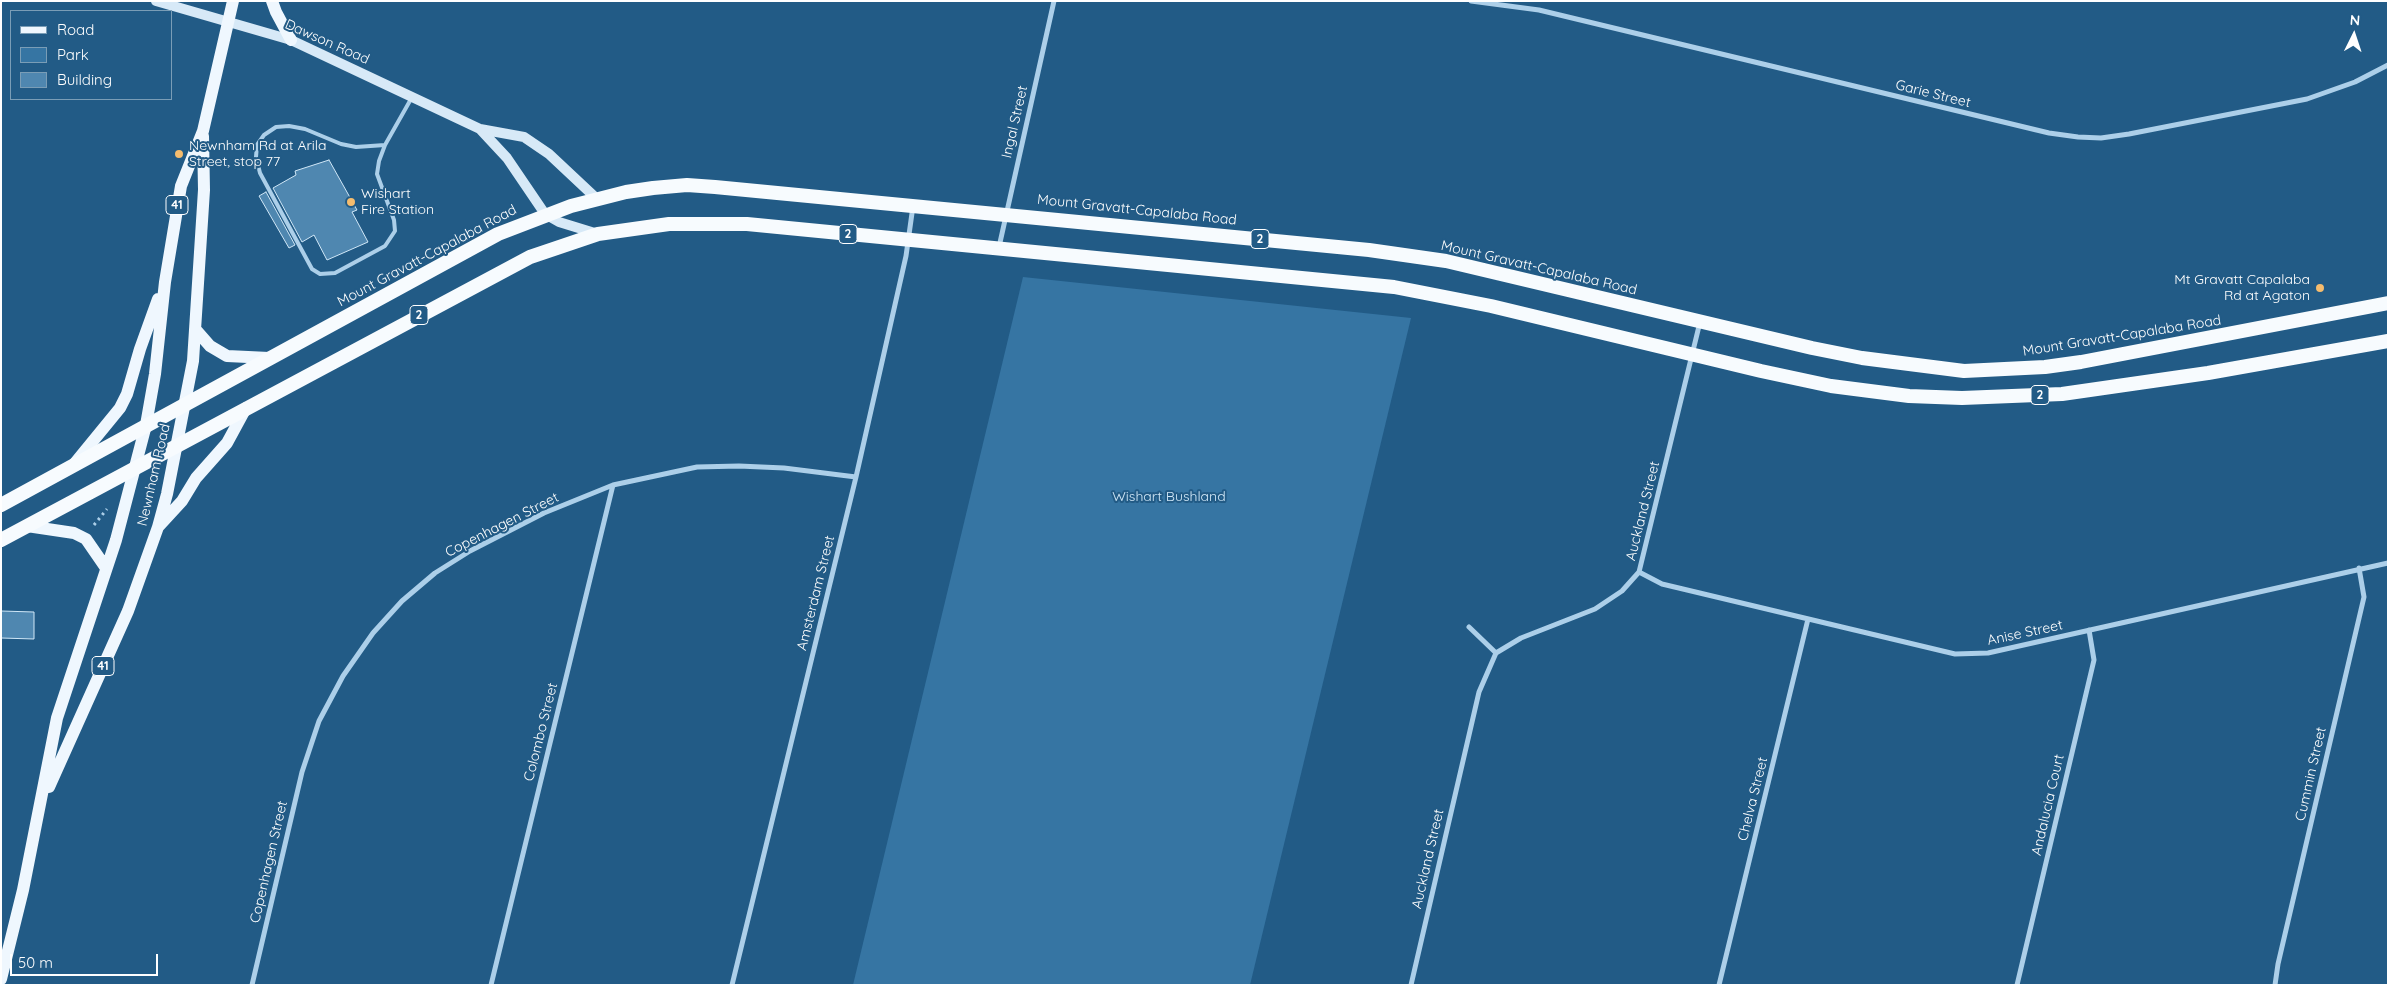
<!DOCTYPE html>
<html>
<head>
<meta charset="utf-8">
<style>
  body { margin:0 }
  #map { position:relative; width:2389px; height:986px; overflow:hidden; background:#225b86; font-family:Quicksand,sans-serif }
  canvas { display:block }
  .frame { position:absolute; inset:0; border:2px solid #fff; pointer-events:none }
  .legend { position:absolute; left:10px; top:10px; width:162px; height:90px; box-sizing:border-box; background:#225b86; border:1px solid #7a9db6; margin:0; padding:6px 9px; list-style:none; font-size:15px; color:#fff }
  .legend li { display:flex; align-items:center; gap:10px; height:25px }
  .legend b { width:25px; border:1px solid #7a9db6 }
  .north { position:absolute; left:2329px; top:10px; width:50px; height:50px; -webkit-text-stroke:4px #225b86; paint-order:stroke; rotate:4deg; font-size:14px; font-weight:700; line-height:20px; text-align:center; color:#fff }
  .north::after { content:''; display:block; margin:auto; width:18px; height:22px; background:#fff; clip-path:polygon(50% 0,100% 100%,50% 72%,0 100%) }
  .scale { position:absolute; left:10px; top:954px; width:148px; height:22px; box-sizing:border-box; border:2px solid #fff; border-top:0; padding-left:6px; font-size:15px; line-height:18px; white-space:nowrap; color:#fff; -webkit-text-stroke:4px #225b86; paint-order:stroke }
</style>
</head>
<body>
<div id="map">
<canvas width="2389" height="986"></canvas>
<div class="frame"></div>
<ul class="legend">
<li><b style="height:6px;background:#eff7fe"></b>Road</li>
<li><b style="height:14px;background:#3675a3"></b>Park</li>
<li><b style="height:14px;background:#4f87b0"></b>Building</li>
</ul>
<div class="north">N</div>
<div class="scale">50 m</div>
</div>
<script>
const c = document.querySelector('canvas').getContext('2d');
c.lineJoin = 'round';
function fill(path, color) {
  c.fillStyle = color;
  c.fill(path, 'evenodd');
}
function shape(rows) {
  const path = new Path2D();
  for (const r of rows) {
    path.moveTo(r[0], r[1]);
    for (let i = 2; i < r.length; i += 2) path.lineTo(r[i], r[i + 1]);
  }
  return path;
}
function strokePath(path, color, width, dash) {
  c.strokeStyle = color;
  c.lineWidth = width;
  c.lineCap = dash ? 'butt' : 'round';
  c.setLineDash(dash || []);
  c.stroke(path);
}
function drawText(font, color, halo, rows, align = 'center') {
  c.font = font + ' Quicksand,sans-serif';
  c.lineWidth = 4;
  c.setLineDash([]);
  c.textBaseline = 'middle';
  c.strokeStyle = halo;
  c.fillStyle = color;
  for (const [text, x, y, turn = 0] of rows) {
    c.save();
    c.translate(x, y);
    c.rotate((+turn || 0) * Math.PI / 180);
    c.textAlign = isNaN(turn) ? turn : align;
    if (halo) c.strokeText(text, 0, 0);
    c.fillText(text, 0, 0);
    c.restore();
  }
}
fill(shape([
  [1023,277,1411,318,1250,985,853,985]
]), '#3675a3');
const building = shape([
  [329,160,357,210,352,212,368,242,327,260,314,235,302,242,273,188,296,175,295,171,329,160],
  [266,192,295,245,289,248,259,196,266,192],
  [1,611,34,612,34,639,1,638,1,611]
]);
fill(building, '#4f87b0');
strokePath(building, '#d0e7f7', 1);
strokePath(shape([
  [94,525,107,509]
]), '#accfe9', 3, [2.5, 4]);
strokePath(shape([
  [385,145,356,147,341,144,305,129,289,126,276,127,264,135,257,145,256,157,260,173,312,269,320,274,335,273,385,246,395,231,394,220,377,174,379,161,385,145,411,99]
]), '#accfe9', 4);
strokePath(shape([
  [1471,1,1539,10,2049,133,2078,137,2101,138,2129,134,2307,99,2355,82,2388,65],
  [999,247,1054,1],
  [1639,572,1662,584,1955,654,1988,653,2388,563],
  [1469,627,1496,653],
  [252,985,302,772,319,721,343,676,373,633,402,601,435,573,470,551,544,513,613,485,697,467,739,466,784,468,856,477],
  [491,985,613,485],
  [732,985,856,477,906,256,913,206],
  [1411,985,1479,692,1496,653,1521,638,1595,609,1622,591,1639,572,1700,322],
  [1719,985,1808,619],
  [2017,985,2094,660,2089,630],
  [2275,985,2278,964,2364,597,2359,568]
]), '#accfe9', 5);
strokePath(shape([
  [156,1,291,40,480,129,524,137,549,154,597,199],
  [480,129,507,158,545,214,559,222,598,234]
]), '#d7e9f7', 10);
strokePath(shape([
  [272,1,276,12,291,40],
  [196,330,210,346,227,356,269,358],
  [75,463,120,408,127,394,140,349,158,299],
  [27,526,74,533,86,539,106,568],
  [159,526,182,501,196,478,227,443,246,408],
  [49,787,128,611,158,527,167,494,193,361,204,190,203,136],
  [1,979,23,890,57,718,116,540,146,425,155,374,165,282,181,186,203,131,233,1]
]), '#eff7fe', 12);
strokePath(shape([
  [1,505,498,234,571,206,626,192,653,188,687,185,715,187,1369,250,1446,261,1812,348,1862,358,1964,371,2045,367,2081,362,2388,303],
  [1,540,530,257,598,234,669,224,747,224,1394,287,1491,306,1761,371,1831,386,1909,396,1962,398,2062,394,2208,373,2388,341]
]), '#f7fbfe', 14);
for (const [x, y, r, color] of [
  [179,154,5,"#f5bc6e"],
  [351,202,5,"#f5bc6e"],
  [2320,288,5,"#f5bc6e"]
]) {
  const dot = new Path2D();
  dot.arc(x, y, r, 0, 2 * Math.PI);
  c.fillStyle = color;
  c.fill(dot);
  strokePath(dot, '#225b86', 2);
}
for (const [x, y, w] of [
  [177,205,22],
  [848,234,18],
  [1260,239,18],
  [419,315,18],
  [2040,395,18],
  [103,666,22]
]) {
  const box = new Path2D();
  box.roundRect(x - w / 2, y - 9.5, w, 19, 4);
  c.fillStyle = '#225b86';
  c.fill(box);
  strokePath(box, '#fff', 1);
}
drawText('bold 12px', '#fff', null, [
  ["41",177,205],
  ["2",848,234],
  ["2",1260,239],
  ["2",419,315],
  ["2",2040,395],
  ["41",103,666]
]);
drawText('14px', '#fff', '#225b86', [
  ["Dawson Road",327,42,24],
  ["Garie Street",1933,94,14],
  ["Ingal Street",1015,122,-77],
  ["Mount Gravatt-Capalaba Road",1137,210,6],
  ["Mount Gravatt-Capalaba Road",427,256,-28],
  ["Mount Gravatt-Capalaba Road",1539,268,13],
  ["Mount Gravatt-Capalaba Road",2122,336,-9],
  ["Newnham Road",154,475,-77],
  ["Auckland Street",1643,511,-76],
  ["Copenhagen Street",502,525,-27],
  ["Amsterdam Street",816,593,-76],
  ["Anise Street",2025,633,-12],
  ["Colombo Street",541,732,-76],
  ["Cummin Street",2311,774,-77],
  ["Chelva Street",1753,799,-76],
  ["Andalucia Court",2048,805,-77],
  ["Auckland Street",1428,859,-77],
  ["Copenhagen Street",269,862,-77]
]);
drawText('14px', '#fff', '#225b86', [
  ["Newnham Rd at Arila",189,146],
  ["Street, stop 77",189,162],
  ["Wishart",361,194],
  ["Fire Station",361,210],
  ["Mt Gravatt Capalaba",2310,280,"right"],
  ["Rd at Agaton",2310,296,"right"]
], 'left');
drawText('14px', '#d0e7f7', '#225b86', [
  ["Wishart Bushland",1169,497]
]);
</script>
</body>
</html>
